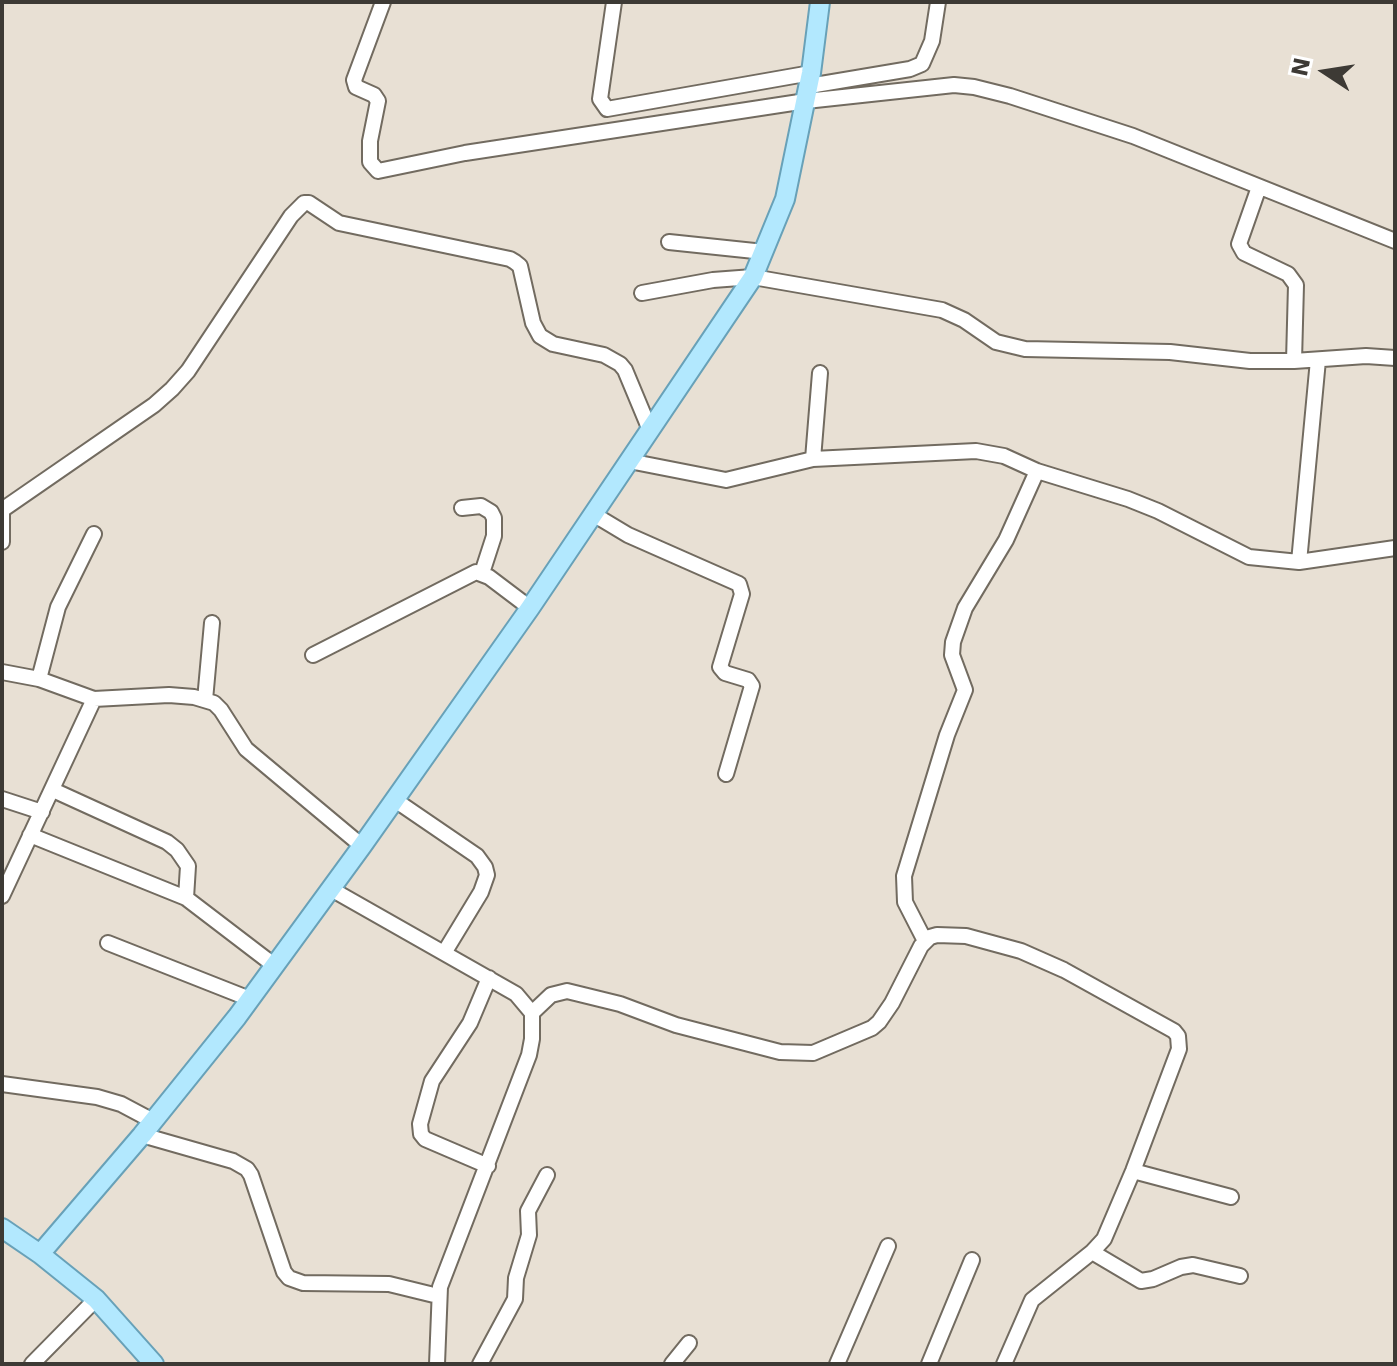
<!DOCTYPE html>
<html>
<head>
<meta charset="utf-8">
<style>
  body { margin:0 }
  #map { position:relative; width:1397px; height:1366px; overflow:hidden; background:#e8e0d4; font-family:"DejaVu Sans",sans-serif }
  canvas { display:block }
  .frame { position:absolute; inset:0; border:4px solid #3d3a35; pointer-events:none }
  .north { position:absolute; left:1285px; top:32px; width:80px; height:80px; -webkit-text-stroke:6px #fff; paint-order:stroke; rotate:282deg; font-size:22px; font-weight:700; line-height:32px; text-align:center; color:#3d3a35 }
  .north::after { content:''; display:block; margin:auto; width:28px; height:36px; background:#3d3a35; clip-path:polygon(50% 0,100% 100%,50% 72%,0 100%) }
</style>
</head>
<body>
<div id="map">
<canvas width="1397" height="1366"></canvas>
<div class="frame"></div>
<div class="north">N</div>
</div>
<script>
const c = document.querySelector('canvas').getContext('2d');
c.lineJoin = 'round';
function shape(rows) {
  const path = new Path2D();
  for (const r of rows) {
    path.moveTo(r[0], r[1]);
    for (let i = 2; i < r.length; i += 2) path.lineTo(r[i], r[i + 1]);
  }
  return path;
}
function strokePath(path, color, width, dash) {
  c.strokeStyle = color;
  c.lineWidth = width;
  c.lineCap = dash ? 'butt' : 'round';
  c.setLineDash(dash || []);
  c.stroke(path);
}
const minor = shape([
  [383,2,354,80,356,87,374,95,378,101,370,141,370,162,378,171,465,153,806,101,954,85,974,87,1010,96,1133,136,1395,241],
  [614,2,600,99,607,109,811,73],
  [809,86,910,69,922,64,932,41,938,2],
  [1259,187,1239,244,1244,253,1288,274,1296,285,1294,361],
  [669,242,764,252],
  [642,293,713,280,753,277,942,310,964,320,996,342,1025,349,1170,352,1250,361,1294,361,1366,356,1395,358],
  [813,459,820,373],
  [629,461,726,480,813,459,976,451,1004,456,1037,471,1128,499,1158,511,1249,557,1299,562,1395,548],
  [462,508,481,506,491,512,494,518,494,536,482,573],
  [2,510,154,405,172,389,188,371,291,216,304,203,309,203,339,223,510,259,515,262,520,266,533,323,540,336,553,344,604,355,620,364,625,370,650,430],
  [593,514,628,535,739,584,742,594,720,667,725,673,748,680,752,686,726,774],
  [2,542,2,510],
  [1299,562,1318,360],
  [313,655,476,572,489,577,530,608],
  [2,672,39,679,94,699,169,695,194,697,214,703,221,710,246,749,362,846],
  [39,679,58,607,94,534],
  [205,700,212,623],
  [53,790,167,842,177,850,188,866,186,898],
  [2,799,42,812],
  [395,800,477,856,485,867,487,875,481,892,444,953],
  [30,835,186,898,275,966],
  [331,889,516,994,532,1013,532,1039,529,1055,440,1287,437,1364],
  [2,896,94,699],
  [925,941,905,902,904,876,947,735,965,690,952,655,953,642,965,608,1006,540,1037,471],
  [108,943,250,999],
  [532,1013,551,995,567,991,620,1004,676,1025,780,1052,813,1053,872,1028,879,1022,892,1003,921,946,930,937,937,935,966,936,1021,951,1064,970,1174,1031,1178,1036,1179,1049,1133,1171,1104,1239,1092,1252,1032,1300,1004,1364],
  [2,1084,97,1097,121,1104,153,1121],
  [142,1135,233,1161,247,1169,251,1175,284,1272,289,1278,303,1283,389,1284,438,1296],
  [488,1166,425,1139,421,1134,420,1124,432,1081,470,1023,489,978],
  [1133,1171,1231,1197],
  [1092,1252,1141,1281,1153,1279,1181,1267,1193,1265,1240,1276],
  [32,1364,96,1299],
  [480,1364,515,1299,516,1278,529,1235,528,1211,547,1175],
  [672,1364,689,1343],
  [837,1364,888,1246],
  [929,1364,972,1260]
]);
const major = shape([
  [2,1228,40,1254,96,1299,154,1364],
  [40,1254,142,1135,237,1017,362,846,530,608,753,277,785,199,811,73,820,2]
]);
strokePath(minor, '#726b60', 18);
strokePath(major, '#68a1b8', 22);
strokePath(minor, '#fff', 14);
strokePath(major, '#b2e8fe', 18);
</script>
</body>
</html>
